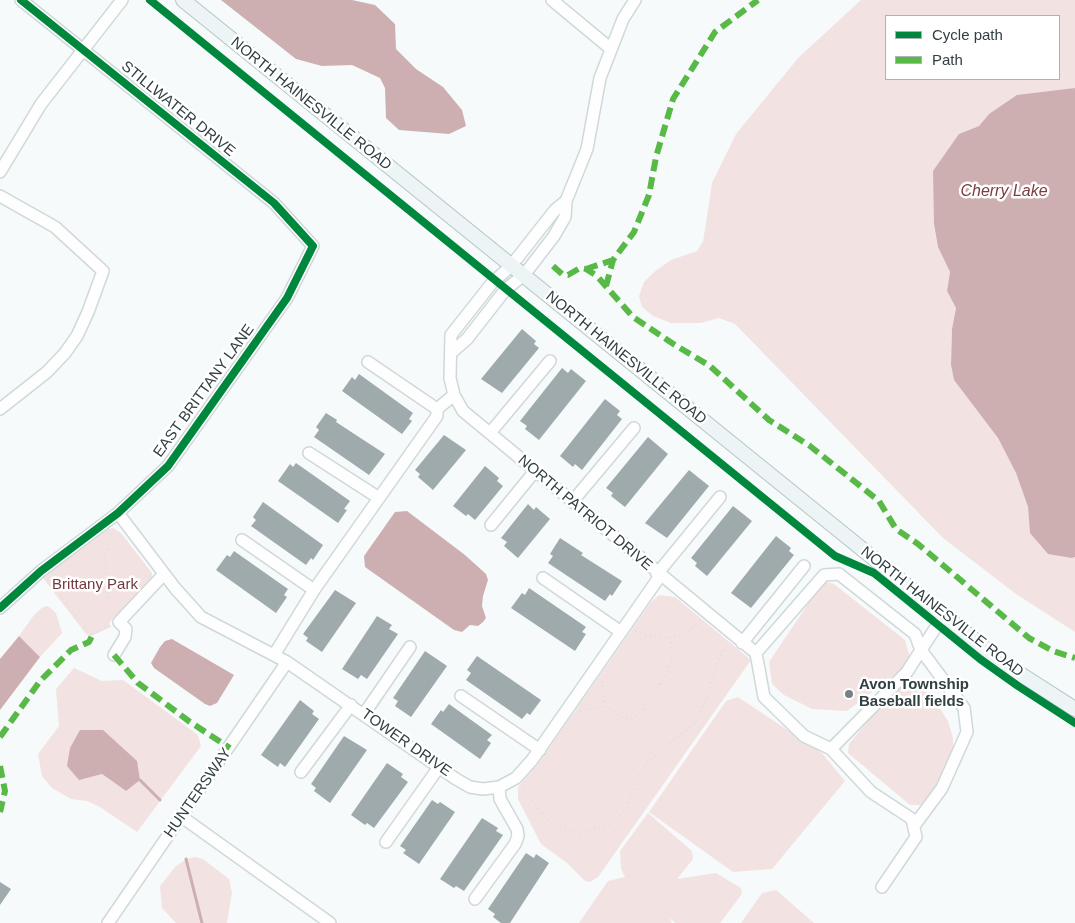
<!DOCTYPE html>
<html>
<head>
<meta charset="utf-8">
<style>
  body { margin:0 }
  #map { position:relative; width:1075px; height:923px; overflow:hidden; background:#f6fafb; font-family:Helvetica,sans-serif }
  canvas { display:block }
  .legend { position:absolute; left:885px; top:15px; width:175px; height:65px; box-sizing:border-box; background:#fff; border:1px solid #adb3b4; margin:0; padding:6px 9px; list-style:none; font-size:15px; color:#314043 }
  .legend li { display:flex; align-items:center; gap:10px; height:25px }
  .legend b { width:25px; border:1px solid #adb3b4 }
</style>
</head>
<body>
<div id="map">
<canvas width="1075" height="923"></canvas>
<ul class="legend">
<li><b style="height:6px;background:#00873e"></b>Cycle path</li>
<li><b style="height:6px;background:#58b947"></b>Path</li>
</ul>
</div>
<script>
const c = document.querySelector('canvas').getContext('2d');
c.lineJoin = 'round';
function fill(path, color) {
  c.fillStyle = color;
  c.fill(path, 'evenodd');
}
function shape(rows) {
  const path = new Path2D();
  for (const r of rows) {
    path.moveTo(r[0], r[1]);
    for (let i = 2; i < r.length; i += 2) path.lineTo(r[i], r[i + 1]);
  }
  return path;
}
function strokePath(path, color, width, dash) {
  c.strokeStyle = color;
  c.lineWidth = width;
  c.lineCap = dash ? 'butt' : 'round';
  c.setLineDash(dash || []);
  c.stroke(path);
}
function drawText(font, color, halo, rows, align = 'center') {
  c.font = font + ' Helvetica,sans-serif';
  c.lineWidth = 5;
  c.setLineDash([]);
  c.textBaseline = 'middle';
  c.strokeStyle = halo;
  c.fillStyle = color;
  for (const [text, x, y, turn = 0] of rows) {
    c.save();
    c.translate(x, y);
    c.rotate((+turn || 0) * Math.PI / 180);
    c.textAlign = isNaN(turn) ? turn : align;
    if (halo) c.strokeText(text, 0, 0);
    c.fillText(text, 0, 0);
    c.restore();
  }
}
fill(shape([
  [861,0,1075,0,1075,88,1048,93,989,114,979,126,959,134,934,203,934,225,938,247,950,272,947,291,956,308,952,329,951,365,954,380,998,438,1016,473,1028,507,1031,533,1072,558,1075,557,1075,632,1016,594,943,538,735,324,719,318,701,323,671,323,653,316,642,307,639,296,644,282,654,272,671,260,697,251,703,242,712,183,736,134,799,57],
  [886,16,1059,16,1059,79,886,79],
  [113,528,121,533,152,573,152,577,109,623,111,627,91,636,86,634,43,578,97,535,107,529],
  [826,582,834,584,905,640,909,654,909,660,901,670,847,711,812,709,784,695,772,684,769,662,820,586],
  [659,595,675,597,751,660,598,877,590,882,585,881,567,863,541,844,518,799,518,787,538,764,651,602],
  [48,606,56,613,62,633,40,657,19,636,34,615,43,607],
  [74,668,102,681,123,680,198,735,201,746,137,832,100,807,87,801,71,799,52,788,42,776,38,754,59,726,56,689],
  [137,761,126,791,102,774,85,777],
  [912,678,934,699,948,721,953,738,953,753,938,786,924,805,910,805,848,753,849,744,901,681],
  [738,697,822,753,845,781,772,869,733,872,649,812,726,701],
  [648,813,692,851,693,859,677,879,716,873,741,888,742,894,720,923,675,923,670,918,672,923,579,923,608,881,625,877,621,869,620,851],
  [195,857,203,859,229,879,232,893,227,923,176,923,162,908,160,886,175,867,186,859],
  [776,890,814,923,741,923,762,893]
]), '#f3e2e2');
fill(shape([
  [221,0,352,0,375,5,395,24,396,49,416,69,443,87,462,110,466,126,449,134,399,130,386,118,385,88,380,78,352,65,322,66,296,59],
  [1075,88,1075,557,1072,558,1048,554,1030,533,1028,507,1016,473,998,438,954,380,951,365,952,329,956,308,947,291,950,272,938,247,934,224,933,171,959,134,979,126,989,114,1017,95],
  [407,511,465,555,486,574,488,580,483,596,482,606,486,618,483,622,478,626,470,625,462,632,454,630,365,567,364,556,395,512],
  [19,636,40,657,0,710,0,659],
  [172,639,234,675,217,703,210,706,205,704,154,668,151,663,160,647,165,641],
  [103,730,137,761,140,780,126,791,102,774,79,780,67,766,70,748,80,730]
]), '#ceafb1');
strokePath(shape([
  [140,780,160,800],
  [186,859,202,923]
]), '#ceafb1', 3);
fill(shape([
  [522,329,536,341,534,344,539,348,502,393,481,379],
  [562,368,568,373,571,369,586,381,539,440,525,429,527,426,520,421],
  [359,374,413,413,409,419,412,421,402,434,342,391,352,377,355,380],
  [605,399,620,411,617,415,622,419,582,470,575,464,573,467,560,456],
  [326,413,337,420,336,422,385,454,369,475,314,437,319,430,316,427],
  [444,435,466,450,433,490,418,477,420,474,415,470],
  [648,437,668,454,625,507,611,496,613,493,606,488],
  [296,463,350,501,344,509,347,510,338,523,278,481,290,464,293,467],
  [485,466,499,478,497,481,503,486,475,520,468,514,466,516,453,506],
  [689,470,709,486,667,538,645,523],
  [263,502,323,545,313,560,311,558,306,565,251,526,256,520,253,517],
  [528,504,534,510,536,507,550,519,518,558,504,546,507,542,501,538],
  [733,506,752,521,707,576,695,566,697,563,691,558],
  [776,536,791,548,789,551,794,555,751,608,731,593],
  [560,538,583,553,581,555,622,581,612,596,610,594,605,601,548,563,553,556,550,554],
  [234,551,288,589,284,595,287,597,276,613,216,570,227,555,230,557],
  [529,588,586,627,582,632,586,634,575,651,511,608,522,593,525,595],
  [335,590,356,603,322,652,306,641,308,638,303,634],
  [377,616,392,625,389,629,398,634,367,679,361,675,358,679,342,669],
  [425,651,447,666,411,717,395,706,398,701,393,698],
  [477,656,541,700,530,715,527,713,522,719,466,680,471,673,467,670],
  [300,700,314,711,312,714,319,719,285,767,280,763,278,767,261,755],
  [449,704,492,735,487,740,491,743,480,759,431,724,441,710,443,712],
  [344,736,367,750,330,803,314,791,316,788,311,784],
  [387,763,403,774,401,777,408,782,374,828,367,823,365,825,351,815],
  [432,800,438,804,440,802,455,812,419,864,403,853,406,850,400,846],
  [482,818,498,828,496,831,503,835,464,891,456,886,454,888,440,879],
  [526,853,534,858,536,854,549,863,510,923,501,923,493,917,495,914,488,909],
  [0,882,11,889,0,905]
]), '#9faaac');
const minor = shape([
  [552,0,611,49],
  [0,172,41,104,122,0],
  [0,196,55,227,103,271,88,312,77,336,65,353,47,372,0,409],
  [566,201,555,210,511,266,492,283,451,335,450,378,454,395,463,411,756,653],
  [452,352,467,339,506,289,524,275,554,236,565,217,566,201,587,149,600,78,623,19,635,0],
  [368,362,437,409],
  [490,433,550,361],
  [309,453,379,498],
  [572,502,634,428],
  [118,513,175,588,201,617,287,662,456,779,470,787,483,789,499,787,516,778,532,760,660,576],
  [491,525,535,471],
  [242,540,314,590],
  [657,574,720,497],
  [839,574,915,634,921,650,907,672,831,749,804,736,764,697,756,653,824,575,839,574],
  [543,578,621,632],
  [0,608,41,571,118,513,168,466,287,298,313,246,274,203,21,0],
  [742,643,804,566],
  [114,655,125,637,126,629,119,622,164,574],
  [274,655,314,590,437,416,437,409,454,395],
  [461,696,540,750],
  [364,714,410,647],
  [831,749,871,792,912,819,916,837,882,887],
  [301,772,351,705],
  [182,817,330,923],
  [914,826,942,788,967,732,964,708,921,650,944,615],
  [386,842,439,767],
  [475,899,515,844,518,836,517,829,500,799,499,787],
  [108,923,287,662]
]);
const major = shape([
  [183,0,1003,663,1075,709]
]);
strokePath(minor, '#cfd8da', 14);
strokePath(major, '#b6c5c7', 16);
strokePath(shape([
  [48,579,90,633,93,634,109,625],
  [104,602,110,590,104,557,112,532],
  [636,631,646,636,671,638,685,634,699,623],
  [602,681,604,706],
  [661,683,671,690],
  [580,711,604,706,623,718,628,719,639,714,669,670,672,661,671,638],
  [523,788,544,817,564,829,582,833,610,824,627,808,638,777,647,763,695,722,707,699,716,665,726,646]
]), '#dddfdf', 2, [1, 4]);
strokePath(minor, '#fefefe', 11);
strokePath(major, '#ecf4f5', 14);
strokePath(shape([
  [553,266,562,274,568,275,580,268,586,269,597,276,633,317,675,345,710,366,769,420,810,446,879,501,896,529,918,544,1029,638,1053,651,1075,658],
  [586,269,613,260],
  [606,286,613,260,634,232,649,195,656,157,673,99,715,32,758,0],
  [114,655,138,683,190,722,230,748],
  [0,737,40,681,71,650,89,642,93,634],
  [0,766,5,791,0,812]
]), '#58b947', 6, [12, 6]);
strokePath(shape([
  [150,0,835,556,874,573,980,659,1018,686,1075,723],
  [0,608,41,571,118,513,168,466,287,298,313,246,274,203,21,0]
]), '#00873e', 8);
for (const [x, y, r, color] of [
  [849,694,5,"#768183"]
]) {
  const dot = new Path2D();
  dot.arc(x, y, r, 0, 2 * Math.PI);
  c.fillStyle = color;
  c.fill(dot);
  strokePath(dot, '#fff', 2);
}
drawText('15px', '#314043', '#fff', [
  ["NORTH HAINESVILLE ROAD",311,104,39],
  ["STILLWATER DRIVE",178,109,39],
  ["NORTH HAINESVILLE ROAD",626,358,39],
  ["EAST BRITTANY LANE",204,391,-54],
  ["NORTH PATRIOT DRIVE",585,513,40],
  ["NORTH HAINESVILLE ROAD",942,612,38],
  ["TOWER DRIVE",406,743,35],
  ["HUNTERSWAY",198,793,-55]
]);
drawText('15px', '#75383d', '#fff', [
  ["Brittany Park",95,585]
]);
drawText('bold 15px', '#314043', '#fff', [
  ["Avon Township",859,685],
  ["Baseball fields",859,702]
], 'left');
drawText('italic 16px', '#7a3d41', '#fff', [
  ["Cherry Lake",1004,192]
]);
</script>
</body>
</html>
